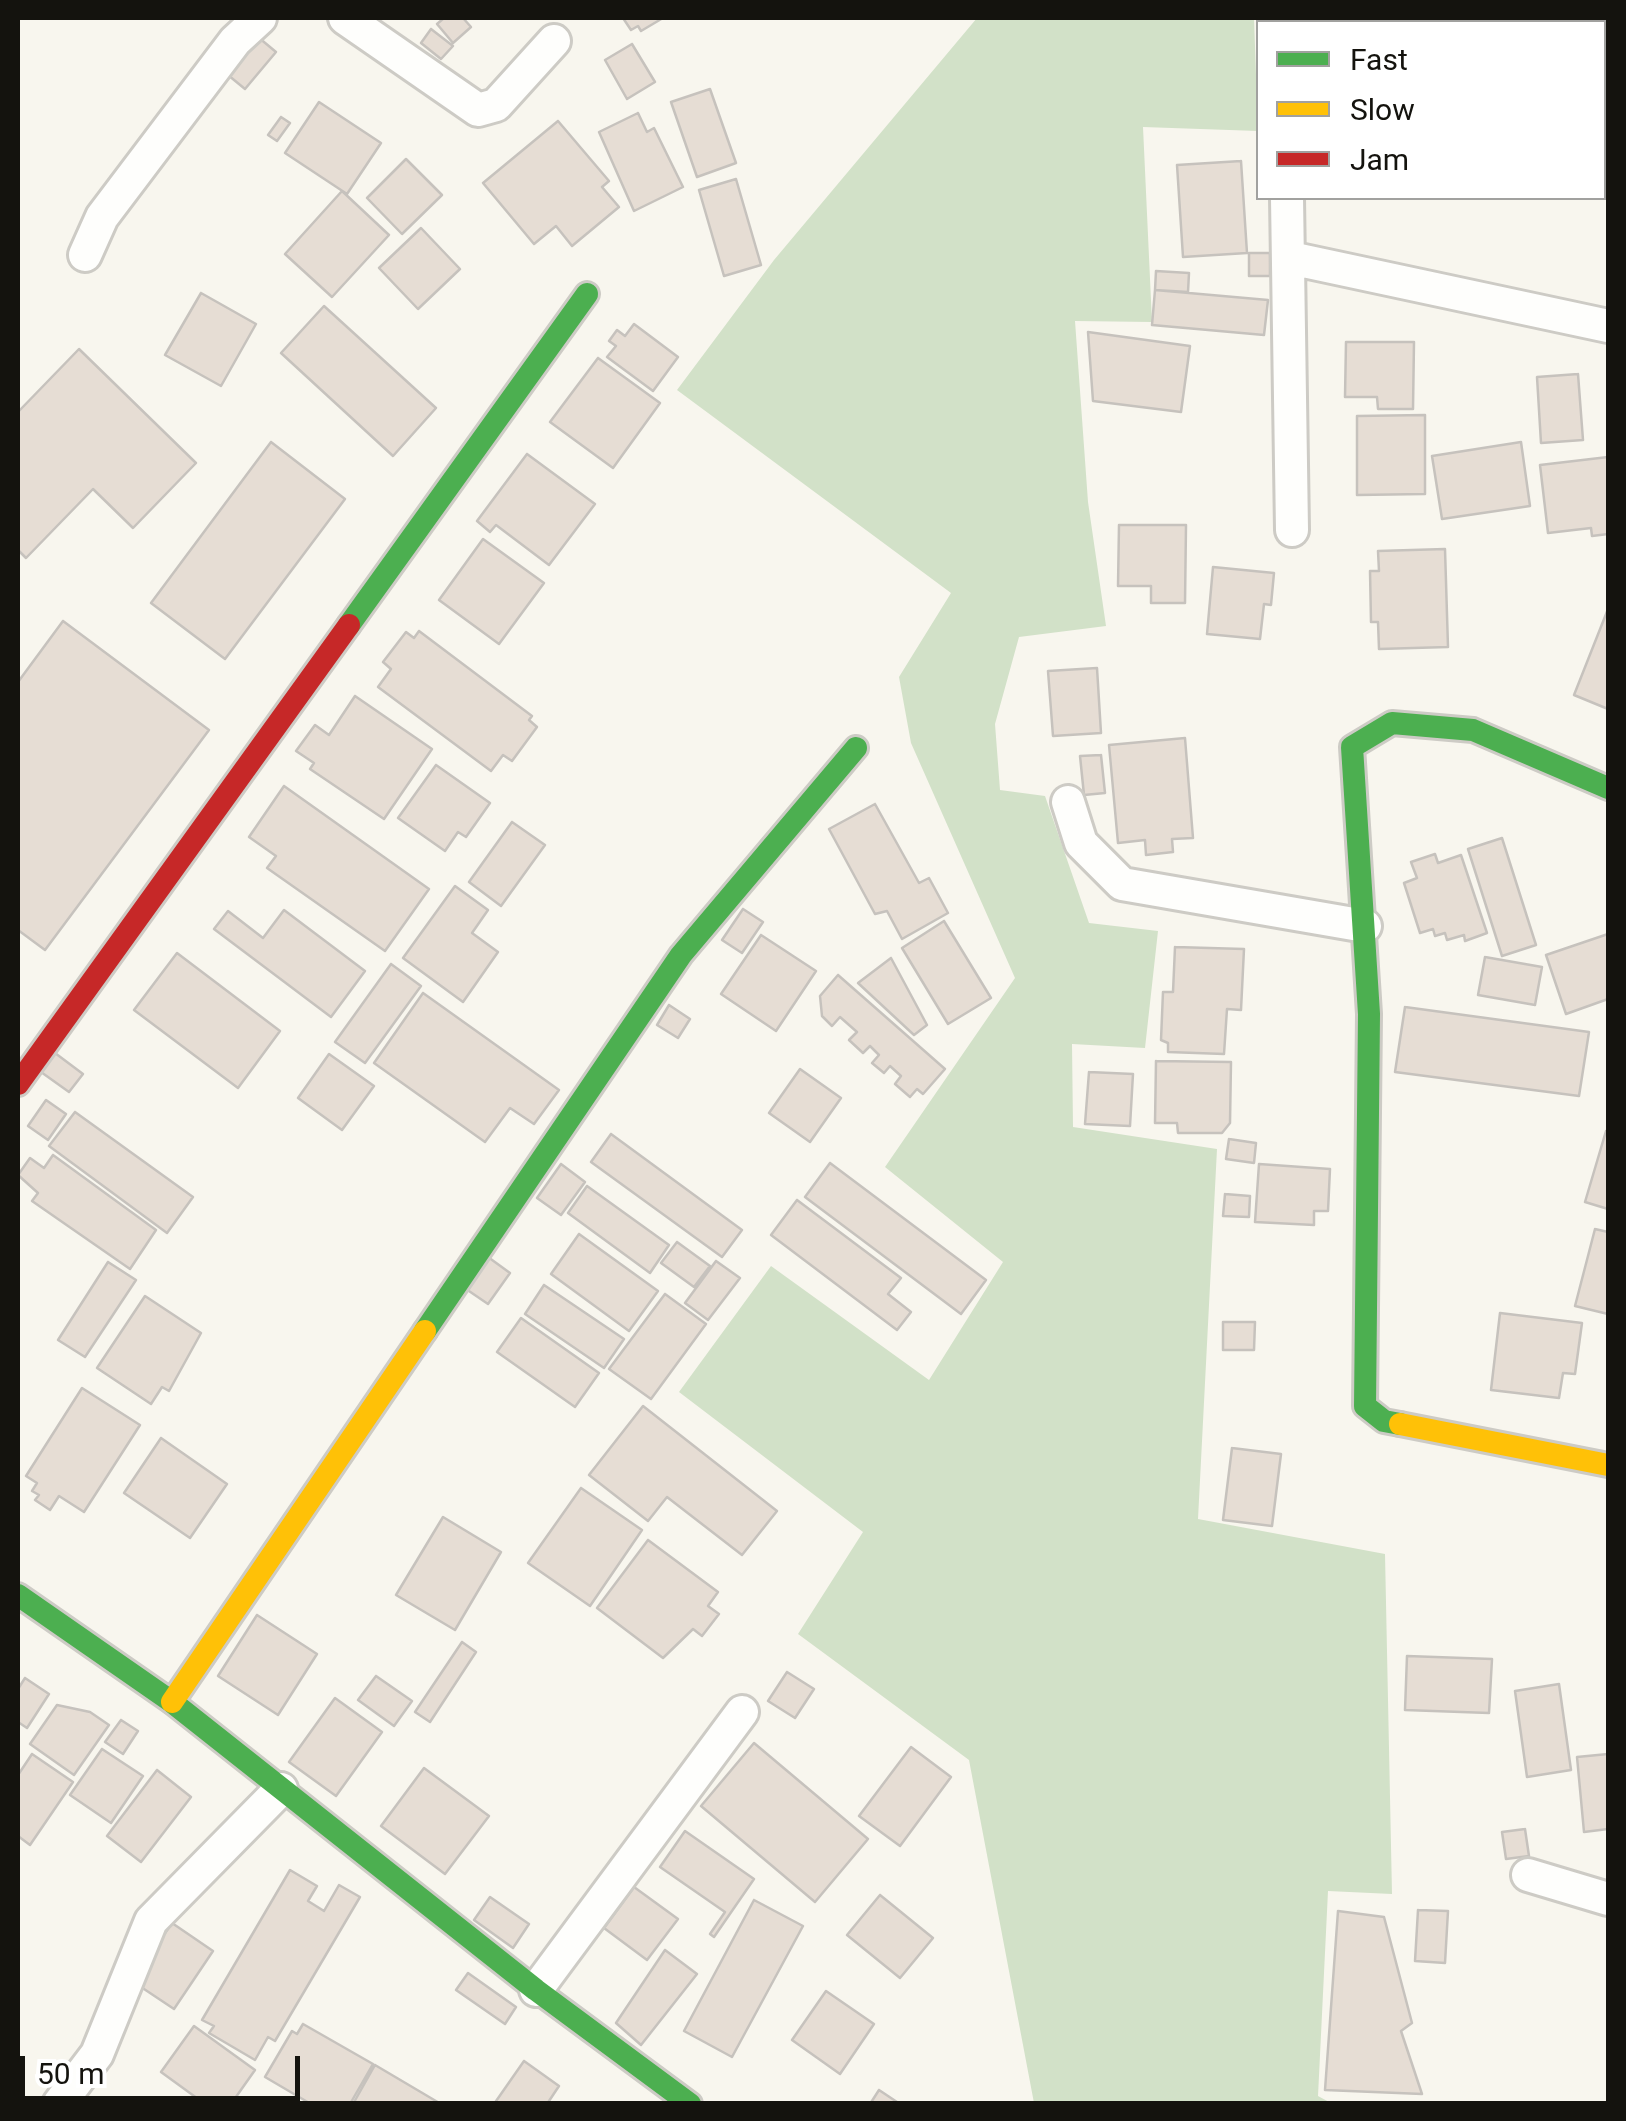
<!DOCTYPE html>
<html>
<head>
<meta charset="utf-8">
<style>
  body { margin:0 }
  #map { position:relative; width:1626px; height:2121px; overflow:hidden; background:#f8f6ee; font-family:Roboto,sans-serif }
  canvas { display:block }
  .frame { position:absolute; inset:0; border:20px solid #14130e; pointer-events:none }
  .legend { position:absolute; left:1256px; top:20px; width:350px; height:180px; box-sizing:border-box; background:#fff; border:2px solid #a1a19f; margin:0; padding:12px 18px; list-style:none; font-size:30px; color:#14130e }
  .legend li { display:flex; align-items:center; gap:20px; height:50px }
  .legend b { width:50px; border:2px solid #a1a19f }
  .scale { position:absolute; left:20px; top:2056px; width:280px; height:45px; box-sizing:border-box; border:5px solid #14130e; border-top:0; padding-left:12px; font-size:30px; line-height:35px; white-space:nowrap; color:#14130e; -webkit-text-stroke:8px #fff; paint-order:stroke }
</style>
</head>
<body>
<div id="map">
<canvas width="1626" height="2121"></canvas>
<div class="frame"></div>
<ul class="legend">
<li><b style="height:12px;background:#4caf50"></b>Fast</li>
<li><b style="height:12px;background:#ffc107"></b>Slow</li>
<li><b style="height:12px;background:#c62828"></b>Jam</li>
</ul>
<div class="scale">50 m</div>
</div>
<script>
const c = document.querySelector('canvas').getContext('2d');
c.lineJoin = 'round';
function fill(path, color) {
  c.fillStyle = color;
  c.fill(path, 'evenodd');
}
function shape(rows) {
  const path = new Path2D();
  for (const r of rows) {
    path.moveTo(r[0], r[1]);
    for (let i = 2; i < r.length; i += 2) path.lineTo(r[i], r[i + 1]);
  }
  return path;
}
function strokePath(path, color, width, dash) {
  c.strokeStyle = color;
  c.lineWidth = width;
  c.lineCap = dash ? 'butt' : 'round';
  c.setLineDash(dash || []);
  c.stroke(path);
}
fill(shape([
  [977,18,1254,18,1258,131,1143,127,1152,322,1075,321,1088,502,1106,626,1019,637,995,724,1000,790,1045,796,1089,923,1158,931,1145,1048,1072,1044,1073,1127,1217,1149,1198,1519,1385,1554,1392,1894,1328,1891,1318,2096,1331,2103,1034,2103,969,1760,798,1634,863,1532,679,1392,771,1266,929,1380,1003,1262,885,1167,1015,978,911,743,899,677,951,593,677,390,774,260]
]), '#d2e1c8');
const building = shape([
  [444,18,463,18,471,27,453,43,437,24,444,18],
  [623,18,663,18,641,31,638,26,631,30,623,18],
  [1397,18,1465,18,1465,22,1397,22,1397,18],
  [1488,18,1551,18,1551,22,1488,22,1488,18],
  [1604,23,1608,23,1608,68,1604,68,1604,23],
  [431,29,453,46,441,59,421,43,431,29],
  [258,37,276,52,245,89,228,75,258,37],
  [632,44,655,82,627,99,605,60,632,44],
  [710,89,736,163,697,177,671,102,710,89],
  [319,102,381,143,347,194,285,153,319,102],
  [638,113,647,132,654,128,683,187,634,211,599,132,638,113],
  [281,117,290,123,277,141,268,135,281,117],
  [558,121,609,181,602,187,619,207,572,246,556,226,534,244,483,183,558,121],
  [406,159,442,195,402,234,367,198,406,159],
  [1241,161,1247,253,1183,257,1177,165,1241,161],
  [736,179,761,265,724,276,699,190,736,179],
  [342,191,389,235,332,297,285,254,342,191],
  [421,228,460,269,418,309,379,268,421,228],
  [1249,253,1270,253,1270,276,1249,276,1249,253],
  [1156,271,1189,273,1188,292,1155,290,1156,271],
  [1155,290,1268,300,1264,335,1152,325,1155,290],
  [201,293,256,324,221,386,165,355,201,293],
  [324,306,436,408,393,456,281,353,324,306],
  [634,324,678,357,653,391,607,357,616,346,609,341,617,330,625,336,634,324],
  [1088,332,1190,346,1181,412,1093,401,1088,332],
  [1346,342,1414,342,1413,409,1378,409,1377,397,1345,397,1346,342],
  [79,349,196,463,133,528,93,489,26,558,18,550,18,412,79,349],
  [598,358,660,403,613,468,550,422,598,358],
  [1578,374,1583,440,1541,443,1537,377,1578,374],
  [1425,415,1425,494,1357,495,1357,416,1425,415],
  [271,442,345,499,225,659,151,603,271,442],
  [1521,442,1530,506,1442,519,1432,456,1521,442],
  [527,454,595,504,549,565,496,525,490,532,477,521,527,454],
  [1608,457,1608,534,1592,536,1591,528,1548,533,1540,465,1608,457],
  [1119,525,1186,525,1185,603,1151,603,1151,586,1118,586,1119,525],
  [483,539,544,583,499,644,439,600,483,539],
  [1445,549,1448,647,1379,649,1378,622,1371,622,1370,571,1379,571,1378,551,1445,549],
  [1213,567,1274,573,1271,605,1264,604,1260,639,1207,634,1213,567],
  [1608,609,1608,709,1574,695,1608,609],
  [63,621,209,730,45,950,18,930,18,682,63,621],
  [419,631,532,716,529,720,537,727,512,761,503,755,491,771,378,687,391,669,383,662,406,632,414,638,419,631],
  [1097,668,1101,733,1053,736,1048,671,1097,668],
  [355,696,432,749,384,819,310,769,314,763,296,751,315,725,329,735,355,696],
  [1185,738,1193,838,1172,839,1173,852,1146,855,1145,840,1118,843,1109,745,1185,738],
  [1101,755,1105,793,1084,795,1080,756,1101,755],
  [436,765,490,803,466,837,458,832,445,851,398,818,436,765],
  [284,786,429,889,385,951,267,868,276,856,249,837,284,786],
  [875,804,919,883,929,878,948,913,902,939,887,911,875,914,829,829,875,804],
  [512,822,545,845,501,906,469,882,512,822],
  [1502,838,1536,945,1502,956,1468,849,1502,838],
  [1435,854,1438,863,1461,855,1487,933,1465,941,1464,935,1447,940,1445,933,1435,936,1433,929,1420,933,1404,883,1417,878,1411,862,1435,854],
  [455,886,488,910,472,933,498,952,463,1002,403,958,455,886],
  [743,909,763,922,742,953,722,940,743,909],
  [284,910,365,971,331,1017,214,929,228,911,263,938,284,910],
  [944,921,991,998,948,1024,902,948,944,921],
  [1608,934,1608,999,1566,1014,1546,955,1608,934],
  [761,935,816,971,776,1031,721,994,761,935],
  [1175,947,1244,949,1241,1010,1227,1009,1224,1054,1168,1052,1168,1043,1161,1040,1163,992,1173,992,1175,947],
  [177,953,280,1031,238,1088,134,1010,177,953],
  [1485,957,1542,967,1535,1005,1478,995,1485,957],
  [891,958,927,1025,914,1035,858,983,891,958],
  [391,964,421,986,365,1063,335,1042,391,964],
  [838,975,945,1069,923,1094,917,1089,910,1097,895,1084,901,1076,890,1066,884,1073,872,1063,879,1055,870,1046,863,1053,849,1040,857,1032,840,1017,832,1026,822,1016,820,996,838,975],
  [423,993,559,1090,534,1124,510,1108,485,1142,374,1063,423,993],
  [669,1005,690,1019,678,1038,657,1025,669,1005],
  [1405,1007,1589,1032,1579,1096,1395,1072,1405,1007],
  [55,1053,83,1074,69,1092,41,1072,55,1053],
  [329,1054,374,1086,342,1130,298,1098,329,1054],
  [1156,1061,1231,1062,1230,1123,1222,1133,1178,1133,1177,1123,1155,1123,1156,1061],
  [800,1069,841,1098,810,1142,769,1113,800,1069],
  [1089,1072,1133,1074,1130,1126,1085,1124,1089,1072],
  [46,1100,66,1114,48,1140,28,1126,46,1100],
  [75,1112,193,1197,167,1233,49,1146,75,1112],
  [1606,1131,1608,1131,1608,1209,1585,1202,1606,1131],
  [611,1134,742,1230,722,1257,591,1162,611,1134],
  [1229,1139,1256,1143,1254,1163,1226,1159,1229,1139],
  [53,1155,156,1230,130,1269,32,1201,38,1193,18,1175,30,1158,44,1168,53,1155],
  [830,1163,986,1280,961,1314,805,1197,830,1163],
  [561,1164,585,1182,561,1215,537,1198,561,1164],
  [1259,1164,1330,1169,1328,1211,1314,1211,1314,1225,1255,1222,1259,1164],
  [587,1186,669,1245,650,1273,568,1213,587,1186],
  [1225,1194,1250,1196,1249,1217,1223,1216,1225,1194],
  [797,1200,901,1278,888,1294,911,1312,897,1330,771,1235,797,1200],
  [1595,1229,1608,1232,1608,1314,1575,1306,1595,1229],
  [579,1234,658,1291,629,1331,551,1274,579,1234],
  [677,1242,710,1266,694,1287,661,1263,677,1242],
  [488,1257,510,1273,488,1304,466,1289,488,1257],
  [716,1261,740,1278,708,1320,685,1303,716,1261],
  [108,1262,136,1280,85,1357,58,1340,108,1262],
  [544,1285,624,1339,604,1368,525,1314,544,1285],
  [665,1294,706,1324,651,1399,609,1369,665,1294],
  [145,1296,201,1333,169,1391,162,1387,151,1404,97,1368,145,1296],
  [1500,1313,1582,1323,1575,1374,1563,1373,1559,1398,1491,1390,1500,1313],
  [521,1318,599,1373,575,1407,497,1352,521,1318],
  [1223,1322,1255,1322,1254,1350,1223,1350,1223,1322],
  [82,1388,140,1425,84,1512,59,1496,50,1510,35,1500,39,1495,32,1491,37,1483,26,1476,82,1388],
  [643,1406,777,1511,742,1555,667,1497,648,1521,589,1475,643,1406],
  [161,1438,227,1484,190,1538,124,1493,161,1438],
  [1232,1448,1281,1454,1272,1526,1223,1520,1232,1448],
  [581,1488,642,1530,590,1606,528,1563,581,1488],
  [443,1517,501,1552,455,1630,396,1595,443,1517],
  [648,1540,718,1592,708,1606,719,1614,702,1636,693,1629,663,1658,597,1608,648,1540],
  [257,1615,317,1654,278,1715,218,1676,257,1615],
  [462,1642,476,1652,430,1722,415,1712,462,1642],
  [1407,1656,1492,1659,1489,1713,1405,1710,1407,1656],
  [787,1672,814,1689,795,1718,768,1701,787,1672],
  [376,1676,412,1701,394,1726,358,1700,376,1676],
  [25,1678,49,1694,27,1728,18,1722,18,1689,25,1678],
  [1559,1684,1571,1770,1527,1777,1515,1691,1559,1684],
  [335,1698,382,1732,336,1796,289,1762,335,1698],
  [57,1705,90,1712,109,1725,74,1775,30,1744,57,1705],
  [121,1720,138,1731,123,1754,105,1742,121,1720],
  [754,1743,868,1839,815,1902,701,1806,754,1743],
  [911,1747,951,1777,900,1846,859,1816,911,1747],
  [102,1749,143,1776,111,1823,70,1795,102,1749],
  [32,1754,73,1782,30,1845,18,1836,18,1775,32,1754],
  [1608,1754,1608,1829,1584,1832,1577,1757,1608,1754],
  [424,1768,489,1816,445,1874,381,1826,424,1768],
  [157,1770,191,1797,141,1862,107,1836,157,1770],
  [1525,1829,1529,1856,1506,1859,1502,1832,1525,1829],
  [685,1831,754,1879,714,1937,710,1934,725,1912,660,1867,685,1831],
  [290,1870,317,1886,308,1901,324,1911,339,1885,360,1897,275,2041,268,2037,255,2060,209,2033,214,2026,202,2020,290,1870],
  [634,1887,678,1919,647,1960,604,1928,634,1887],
  [880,1895,933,1938,900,1978,847,1935,880,1895],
  [490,1897,529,1924,513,1948,474,1920,490,1897],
  [754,1900,803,1926,732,2057,684,2031,754,1900],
  [1418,1910,1448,1911,1445,1963,1415,1961,1418,1910],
  [1338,1911,1384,1917,1412,2023,1401,2031,1422,2094,1325,2090,1338,1911],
  [172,1923,213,1951,174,2009,132,1981,172,1923],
  [665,1950,697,1974,641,2045,616,2023,665,1950],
  [468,1973,516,2007,505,2024,456,1990,468,1973],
  [826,1991,874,2024,840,2074,792,2040,826,1991],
  [303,2024,373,2064,350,2104,311,2104,265,2077,292,2031,297,2034,303,2024],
  [194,2026,255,2070,231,2104,205,2104,161,2072,194,2026],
  [524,2061,559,2086,547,2104,494,2104,524,2061],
  [375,2065,441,2104,353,2104,375,2065],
  [879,2090,900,2104,870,2104,879,2090]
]);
fill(building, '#e6ddd4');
strokePath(building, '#c6c2bd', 2.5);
const street = shape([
  [345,18,478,110,496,105,554,41],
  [1278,18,1278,22],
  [1287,198,1292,530],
  [85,255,102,217,235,41,260,18],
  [1290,258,1608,326],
  [1068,802,1081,843,1122,884,1365,926],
  [1528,1875,1608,1899],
  [536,1990,742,1712],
  [59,2104,97,2054,151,1921,281,1789]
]);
const fast = shape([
  [349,625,587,294],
  [425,1331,681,955,856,748],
  [1400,1424,1384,1421,1365,1406,1369,1014,1352,747,1392,723,1473,730,1608,788],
  [18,1595,172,1702,536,1990,690,2104]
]);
const slow = shape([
  [1400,1424,1608,1465],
  [172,1702,425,1331]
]);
const jam = shape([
  [18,1084,349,625]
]);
strokePath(street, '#cdcbc5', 38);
strokePath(fast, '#cdcbc5', 28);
strokePath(slow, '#cdcbc5', 28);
strokePath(jam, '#cdcbc5', 28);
strokePath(street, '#fefefc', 32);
strokePath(fast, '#4caf50', 22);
strokePath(slow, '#ffc107', 22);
strokePath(jam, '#c62828', 22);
</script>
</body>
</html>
